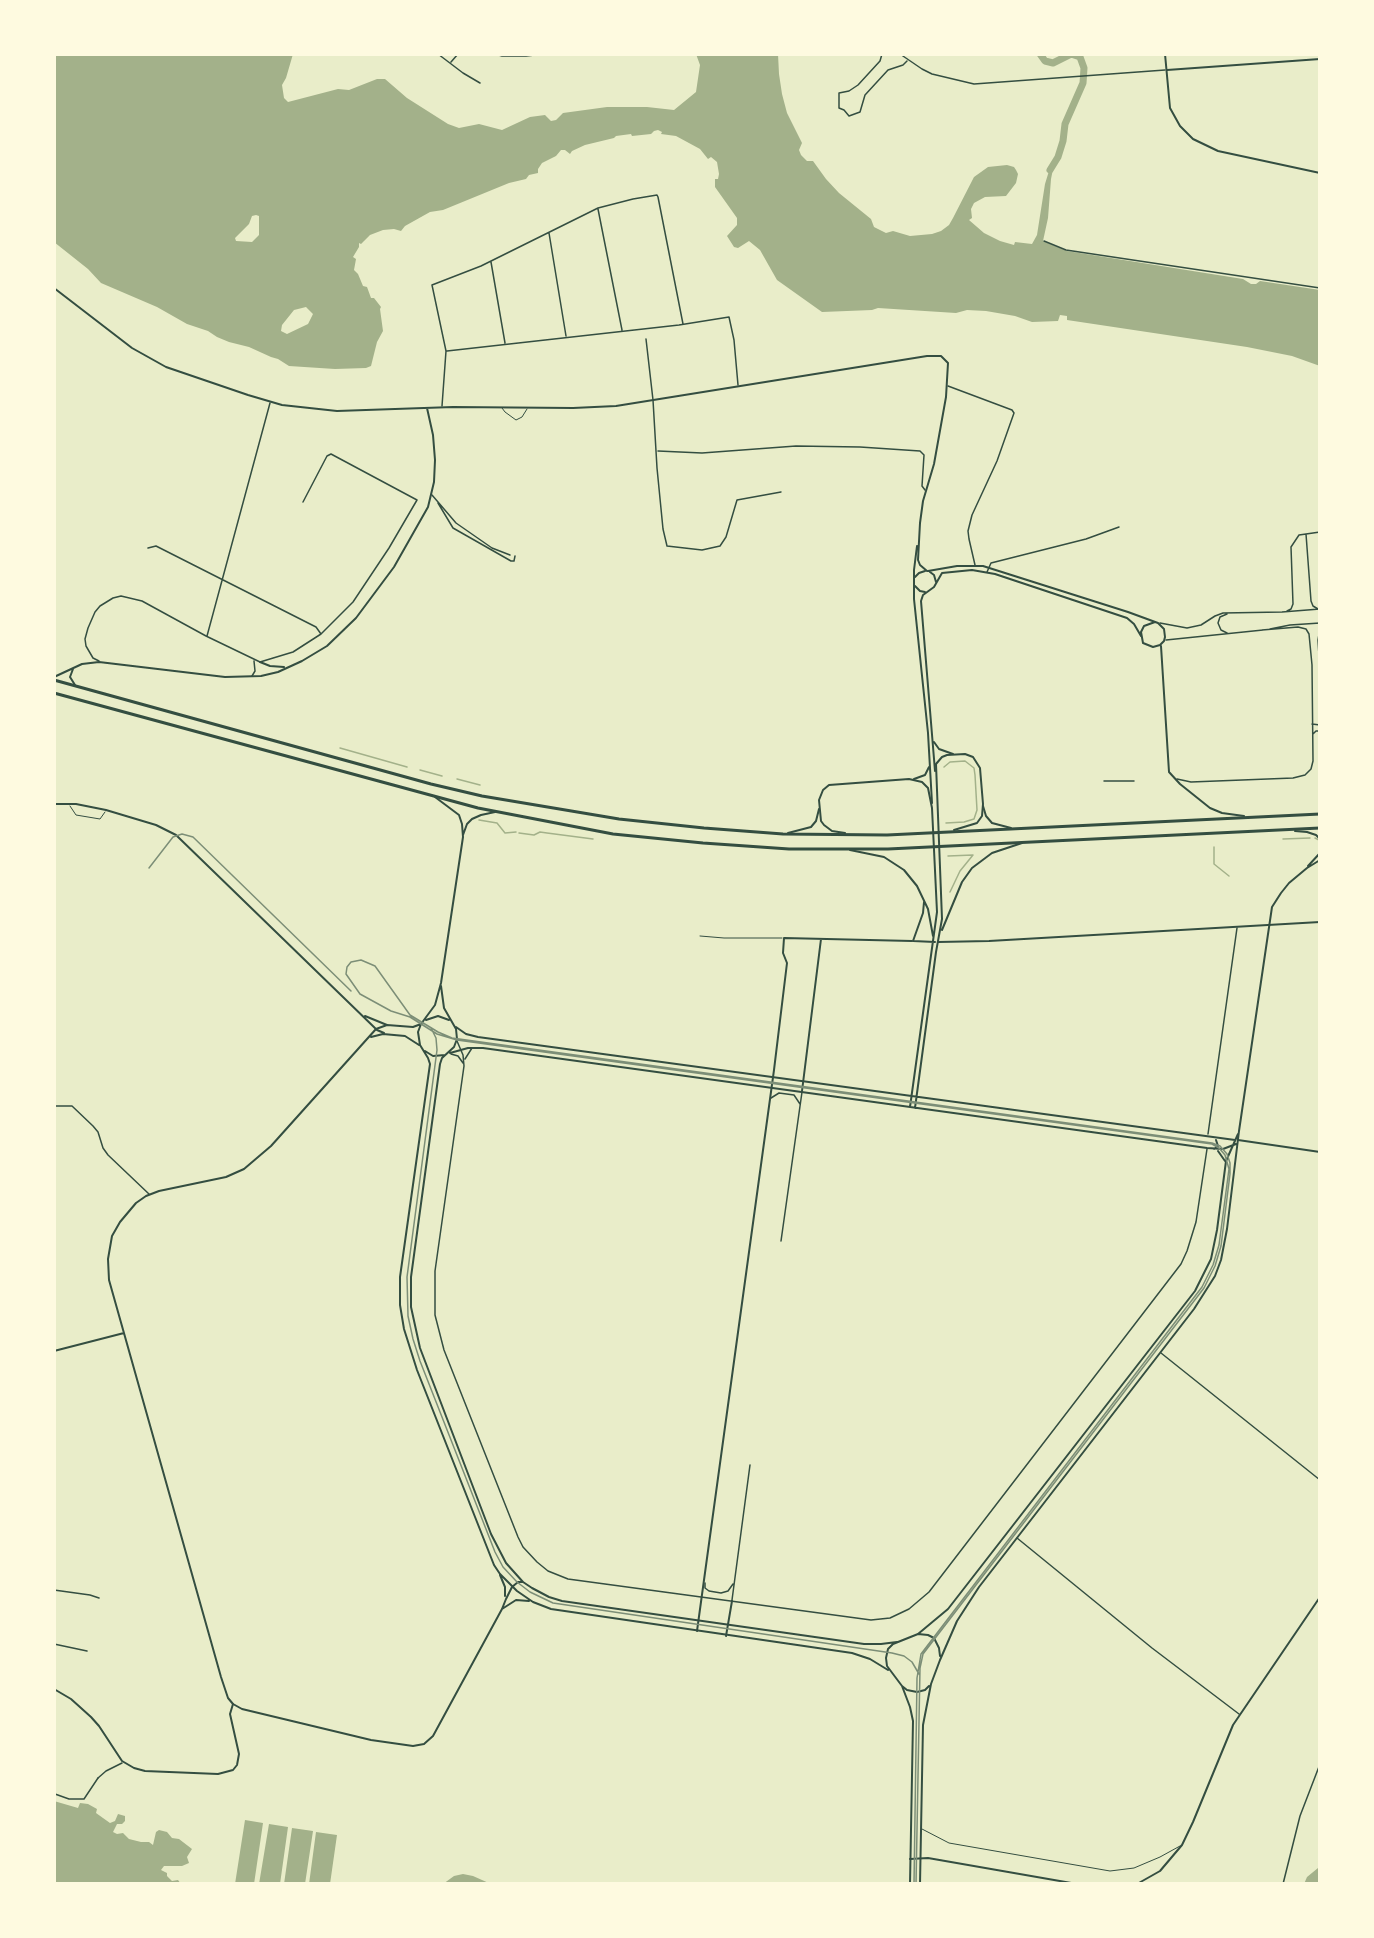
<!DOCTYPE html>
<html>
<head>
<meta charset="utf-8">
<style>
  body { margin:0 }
  #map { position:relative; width:1374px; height:1938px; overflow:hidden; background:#e9edc9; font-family:Barlow,sans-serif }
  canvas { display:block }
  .frame { position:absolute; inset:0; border:56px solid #fefae0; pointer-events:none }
</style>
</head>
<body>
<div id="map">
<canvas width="1374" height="1938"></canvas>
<div class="frame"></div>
</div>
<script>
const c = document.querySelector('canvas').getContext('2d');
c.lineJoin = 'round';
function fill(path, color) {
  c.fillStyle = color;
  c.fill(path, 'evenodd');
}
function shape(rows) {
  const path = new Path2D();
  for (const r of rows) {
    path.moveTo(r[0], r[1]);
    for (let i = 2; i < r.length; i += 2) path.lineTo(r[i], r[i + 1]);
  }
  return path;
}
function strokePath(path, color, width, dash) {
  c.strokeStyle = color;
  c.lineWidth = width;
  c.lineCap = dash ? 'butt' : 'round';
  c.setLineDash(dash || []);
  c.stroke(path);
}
fill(shape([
  [54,54,293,54,286,78,282,85,284,98,288,102,338,89,349,90,377,79,385,79,407,98,448,124,459,128,479,124,502,130,530,117,545,115,551,121,556,120,563,113,607,107,647,107,674,110,696,92,700,65,696,54,778,54,779,74,782,94,787,113,802,143,799,150,801,155,807,161,813,161,826,179,839,193,871,219,874,227,886,233,893,231,910,236,932,234,941,231,949,225,953,218,974,177,988,167,1007,165,1014,167,1016,170,1018,174,1016,183,1006,196,985,197,974,203,971,209,972,218,969,220,984,233,1000,241,1014,245,1015,242,1032,244,1037,235,1045,184,1052,161,1054,164,1051,179,1048,218,1043,241,1067,251,1243,279,1251,284,1256,284,1260,281,1320,290,1320,366,1292,356,1247,347,1067,320,1067,316,1060,315,1058,321,1032,322,1015,316,986,311,967,310,956,313,878,308,872,310,822,312,777,280,760,250,749,241,738,248,734,247,727,236,737,225,737,218,715,187,715,179,718,179,719,174,717,162,711,157,708,159,700,149,676,136,661,134,662,132,658,130,654,131,651,134,632,136,631,134,616,136,614,138,585,145,572,151,570,154,565,150,561,150,556,156,542,163,538,169,538,173,529,175,526,179,509,183,443,210,430,212,405,226,401,231,394,229,383,230,370,235,361,244,359,243,359,247,353,257,356,259,354,270,358,274,363,286,367,287,371,298,374,298,381,307,380,309,383,331,377,342,371,366,366,368,335,369,289,366,278,359,271,357,249,347,229,342,217,337,208,331,187,324,157,307,101,283,88,269,54,242],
  [256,215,259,216,259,235,252,242,236,241,235,238,249,224,252,216],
  [306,307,313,314,308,324,287,334,281,331,282,325,294,310],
  [54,1801,78,1808,80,1803,88,1804,97,1809,96,1813,110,1823,115,1821,118,1814,125,1816,125,1821,122,1824,117,1824,113,1832,117,1834,123,1833,129,1839,141,1842,149,1842,153,1845,156,1832,159,1830,167,1832,172,1838,179,1839,192,1849,187,1857,189,1863,182,1866,164,1866,161,1870,167,1873,167,1876,172,1881,178,1880,181,1884,54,1884],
  [245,1820,263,1823,254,1884,235,1884],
  [269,1824,288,1827,280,1884,259,1884],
  [292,1828,313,1831,305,1884,284,1884],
  [316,1832,337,1835,330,1884,309,1884],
  [1320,1854,1320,1884,1304,1884,1307,1877,1318,1868],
  [463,1874,473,1876,491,1884,443,1884,454,1876]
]), '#a3b18a');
strokePath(shape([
  [340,748,407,767],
  [944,767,950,762,965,761,974,768,975,775,977,810,974,819,964,822,946,823],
  [420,770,442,776],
  [457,779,480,785],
  [479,820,497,823,505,833,516,832],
  [519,833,534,835,540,832,547,833,593,839],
  [1315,838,1319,840,1320,843],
  [1283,839,1310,838],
  [1214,847,1214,864,1229,876],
  [1320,849,1320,848],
  [948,856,973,855,960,871,950,892]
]), '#a3b18a', 1.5);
strokePath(shape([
  [1040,54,1045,61,1053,63,1071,54,1080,57,1084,68,1083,83,1065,124,1063,141,1058,157,1050,170]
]), '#a3b18a', 7);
strokePath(shape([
  [502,408,505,412,516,420,522,417,527,409],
  [70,806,76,815,100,819,105,812],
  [700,936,724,938,782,938],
  [922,1829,949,1843,1110,1871,1134,1868,1160,1857,1180,1846]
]), '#344e41', 1);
strokePath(shape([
  [1044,241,1066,250,1320,288],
  [55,1794,69,1799,84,1799,98,1778],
  [1283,1884,1300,1816,1320,1764]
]), '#344e41', 1.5);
strokePath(shape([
  [438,54,463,73,480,83],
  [495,54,502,56,526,56,544,54],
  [882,54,880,61,858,85,849,91,839,93,839,108,844,110,849,116,860,112,865,95,888,70,903,65,907,61],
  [900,54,922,69,932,74,974,84,1165,70],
  [451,62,458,54],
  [598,209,622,330],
  [549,233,566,336],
  [491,262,505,343],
  [646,339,653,400,657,468,663,529,667,546,702,550,720,546,726,537,737,500,781,492],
  [447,351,679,325,729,317,734,340,738,385],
  [948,386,1012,410,1014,413,997,461,972,515,968,531,969,539,975,565],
  [442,406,446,351,432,285,481,266,598,208,633,199,657,195,658,197,683,324],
  [658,451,702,453,796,446,860,447,920,451,924,455,922,486,925,490],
  [432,495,456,523,492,548,510,555],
  [438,503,453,528,511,561,514,561,515,556],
  [1306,534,1311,601,1313,606,1318,609],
  [148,548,156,546,316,627,321,634],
  [987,572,991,563,1086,539,1119,527],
  [1287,611,1291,609,1293,604,1291,547,1299,535,1320,532],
  [1227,614,1220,617,1218,623,1221,630,1227,633],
  [1160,623,1187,628,1201,625,1215,616,1223,613,1282,612,1320,609],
  [1320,628,1318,640,1320,672],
  [1270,629,1290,625,1320,623],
  [207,636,270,403],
  [1166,640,1263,630],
  [99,661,93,658,86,646,85,639,88,628,95,612,100,606,113,598,121,596,142,601,206,636,260,662,293,652,321,634,353,602,389,548,417,500,331,454,327,456,303,502],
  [252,676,255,671,254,661],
  [1312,724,1320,725],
  [1313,734,1316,731,1320,731],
  [1177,779,1191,782,1293,778,1305,775,1311,769,1313,761,1312,665,1309,634,1306,629,1298,627,1262,630],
  [1104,781,1134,781],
  [457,1041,463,1055,464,1066,435,1271,435,1315,444,1350,518,1537,523,1547,537,1562,548,1571,568,1579,871,1620,890,1618,909,1609,929,1592,1181,1264,1187,1251,1196,1222,1207,1149],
  [451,1054,458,1056,463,1063],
  [465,1059,472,1048],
  [771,1098,779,1093,794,1095,800,1104],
  [54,1106,72,1106,93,1126,98,1132,103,1148,108,1155,149,1194],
  [1208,1134,1237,928],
  [781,1241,802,1092],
  [1161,1353,1320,1480],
  [1017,1538,1152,1648,1239,1714],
  [705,1583,705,1588,709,1591,721,1593,728,1591,733,1584],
  [54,1590,90,1595,99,1598],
  [732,1600,750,1465],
  [54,1644,87,1651],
  [98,1778,106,1771,122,1763]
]), '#344e41', 1.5);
strokePath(shape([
  [1167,70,1320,59],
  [54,288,132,348,166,367,248,395,282,405,337,411,453,407,573,408,616,406,927,356,941,356,948,363,946,397,934,464,923,501,920,523,918,560,920,565,927,571],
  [917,546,914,570,914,599,928,733,932,803],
  [928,571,957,566,983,566,1128,612,1158,623,1164,629,1165,637,1164,641,1160,645,1153,647,1143,643,1141,632,1144,626,1155,622],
  [930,572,934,575,936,582],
  [915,577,919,573,925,571],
  [915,586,920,591,925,592],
  [1161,646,1169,772,1180,784,1210,808,1222,813,1244,816],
  [260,662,270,666,284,667],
  [73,669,70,677,75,685],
  [54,677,82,664,99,662,225,677,261,676,278,672,302,661,327,646,356,618,394,567,428,507,434,482,435,460,433,435,427,408],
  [934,742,939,749,953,754],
  [935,771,921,601,923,595,934,587,942,573,972,570,995,574,1127,618,1134,624,1141,636],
  [914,779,925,775,929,767],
  [54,804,76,804,106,810,156,825,176,835,377,1030,384,1033],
  [983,806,986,816,992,823,1011,828],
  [788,833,811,827,816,821,819,809],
  [938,942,989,941,1320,922],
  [365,1016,387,1025],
  [802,1091,821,939],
  [1238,1140,1320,1152],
  [697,1631,774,1070,787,963,783,953,784,938,912,941],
  [726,1636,732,1601],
  [54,1689,71,1699,91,1717,99,1726,122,1761,134,1768,145,1771,218,1774,233,1770,237,1765,239,1754,230,1714,233,1704],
  [910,1859,928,1858,1077,1884],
  [1137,1884,1160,1871,1182,1845,1193,1822,1233,1725,1320,1597]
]), '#344e41', 2);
strokePath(shape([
  [1165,54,1170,108,1180,126,1193,139,1218,151,1320,173],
  [435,797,459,815,462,824,463,837,441,983,435,1005,421,1024,418,1032,420,1045,428,1058,430,1064,400,1277,400,1305,404,1329,417,1370,494,1565,500,1574,517,1591,533,1602,551,1609,852,1653,870,1659,888,1670],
  [1295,831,1307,832,1316,835,1320,839],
  [845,833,832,831,824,825,821,821,819,800,823,790,829,785,909,779,922,782,928,788,932,808,937,912,910,1107],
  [463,835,467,824,472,819,481,815,495,812],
  [850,850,884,857,904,870,917,886,928,909,933,936],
  [1308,866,1320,853],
  [924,902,923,913,913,941,935,942],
  [942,930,962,882,972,868,992,853,1022,843],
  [441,986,444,1008,456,1029,457,1039,454,1047,442,1058,440,1064,411,1277,411,1307,420,1348,491,1534,506,1563,523,1582,532,1588,549,1597,562,1601,864,1644,881,1644,897,1642],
  [426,1020,438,1016,449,1020],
  [421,1024,413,1027,387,1025,376,1029,271,1146,244,1169,226,1177,159,1191,146,1196,136,1203,120,1222,112,1236,108,1259,109,1280,221,1677,228,1698,233,1704,242,1709,371,1740,413,1746,424,1744,433,1736,502,1609,506,1599,512,1587,518,1582,523,1582],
  [456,1027,466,1034,478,1037,1235,1140],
  [371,1037,383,1034,405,1036,419,1045],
  [425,1051,433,1056,445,1055],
  [450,1053,468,1048,483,1048,1207,1148,1223,1149,1236,1144],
  [915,1108,936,952,942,919,936,764,942,757,947,755,965,754,973,757,980,768,983,804,982,816,977,823,954,830],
  [1214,1149,1218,1146,1216,1140],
  [1218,1151,1225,1161],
  [54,1351,124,1333],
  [500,1575,505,1587,505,1596],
  [502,1609,516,1600,529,1601],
  [918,1634,928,1635,934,1638,939,1648,940,1656],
  [902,1686,907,1690,917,1692,925,1690,929,1686],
  [910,1884,913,1721,910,1707,902,1686,887,1666,886,1658,888,1649,893,1644,918,1634,948,1609,1195,1291,1211,1259,1217,1230,1226,1161,1238,1134],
  [920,1884,923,1725,931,1684,940,1660,957,1621,979,1587,1194,1309,1215,1276,1221,1260,1227,1229,1239,1131,1272,907,1281,893,1289,883,1307,868,1320,860]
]), '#344e41', 2);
strokePath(shape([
  [54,680,431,784,482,796,619,819,704,828,783,834,887,835,1320,814],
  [54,693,478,808,613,834,703,843,789,849,888,849,1320,828]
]), '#344e41', 3);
strokePath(shape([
  [149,868,173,837,182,834,193,837,351,991],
  [431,1028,436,1038,437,1050,407,1277,408,1316,413,1339,420,1361,495,1552,503,1567,517,1582,530,1592,553,1603,892,1653,904,1656,912,1662,919,1674],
  [914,1884,917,1678,921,1654,1202,1287,1213,1265,1219,1245,1229,1169,1225,1155,1219,1148,1212,1144,457,1040,437,1034,410,1017,391,1011,360,994,346,974,347,967,351,962,361,960,375,966,410,1015,438,1032,452,1038,1212,1143,1220,1146,1227,1154,1230,1163,1230,1174,1221,1246,1215,1266,1204,1288,923,1654,920,1668,916,1884]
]), '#7c8e77', 1.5);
</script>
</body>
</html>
